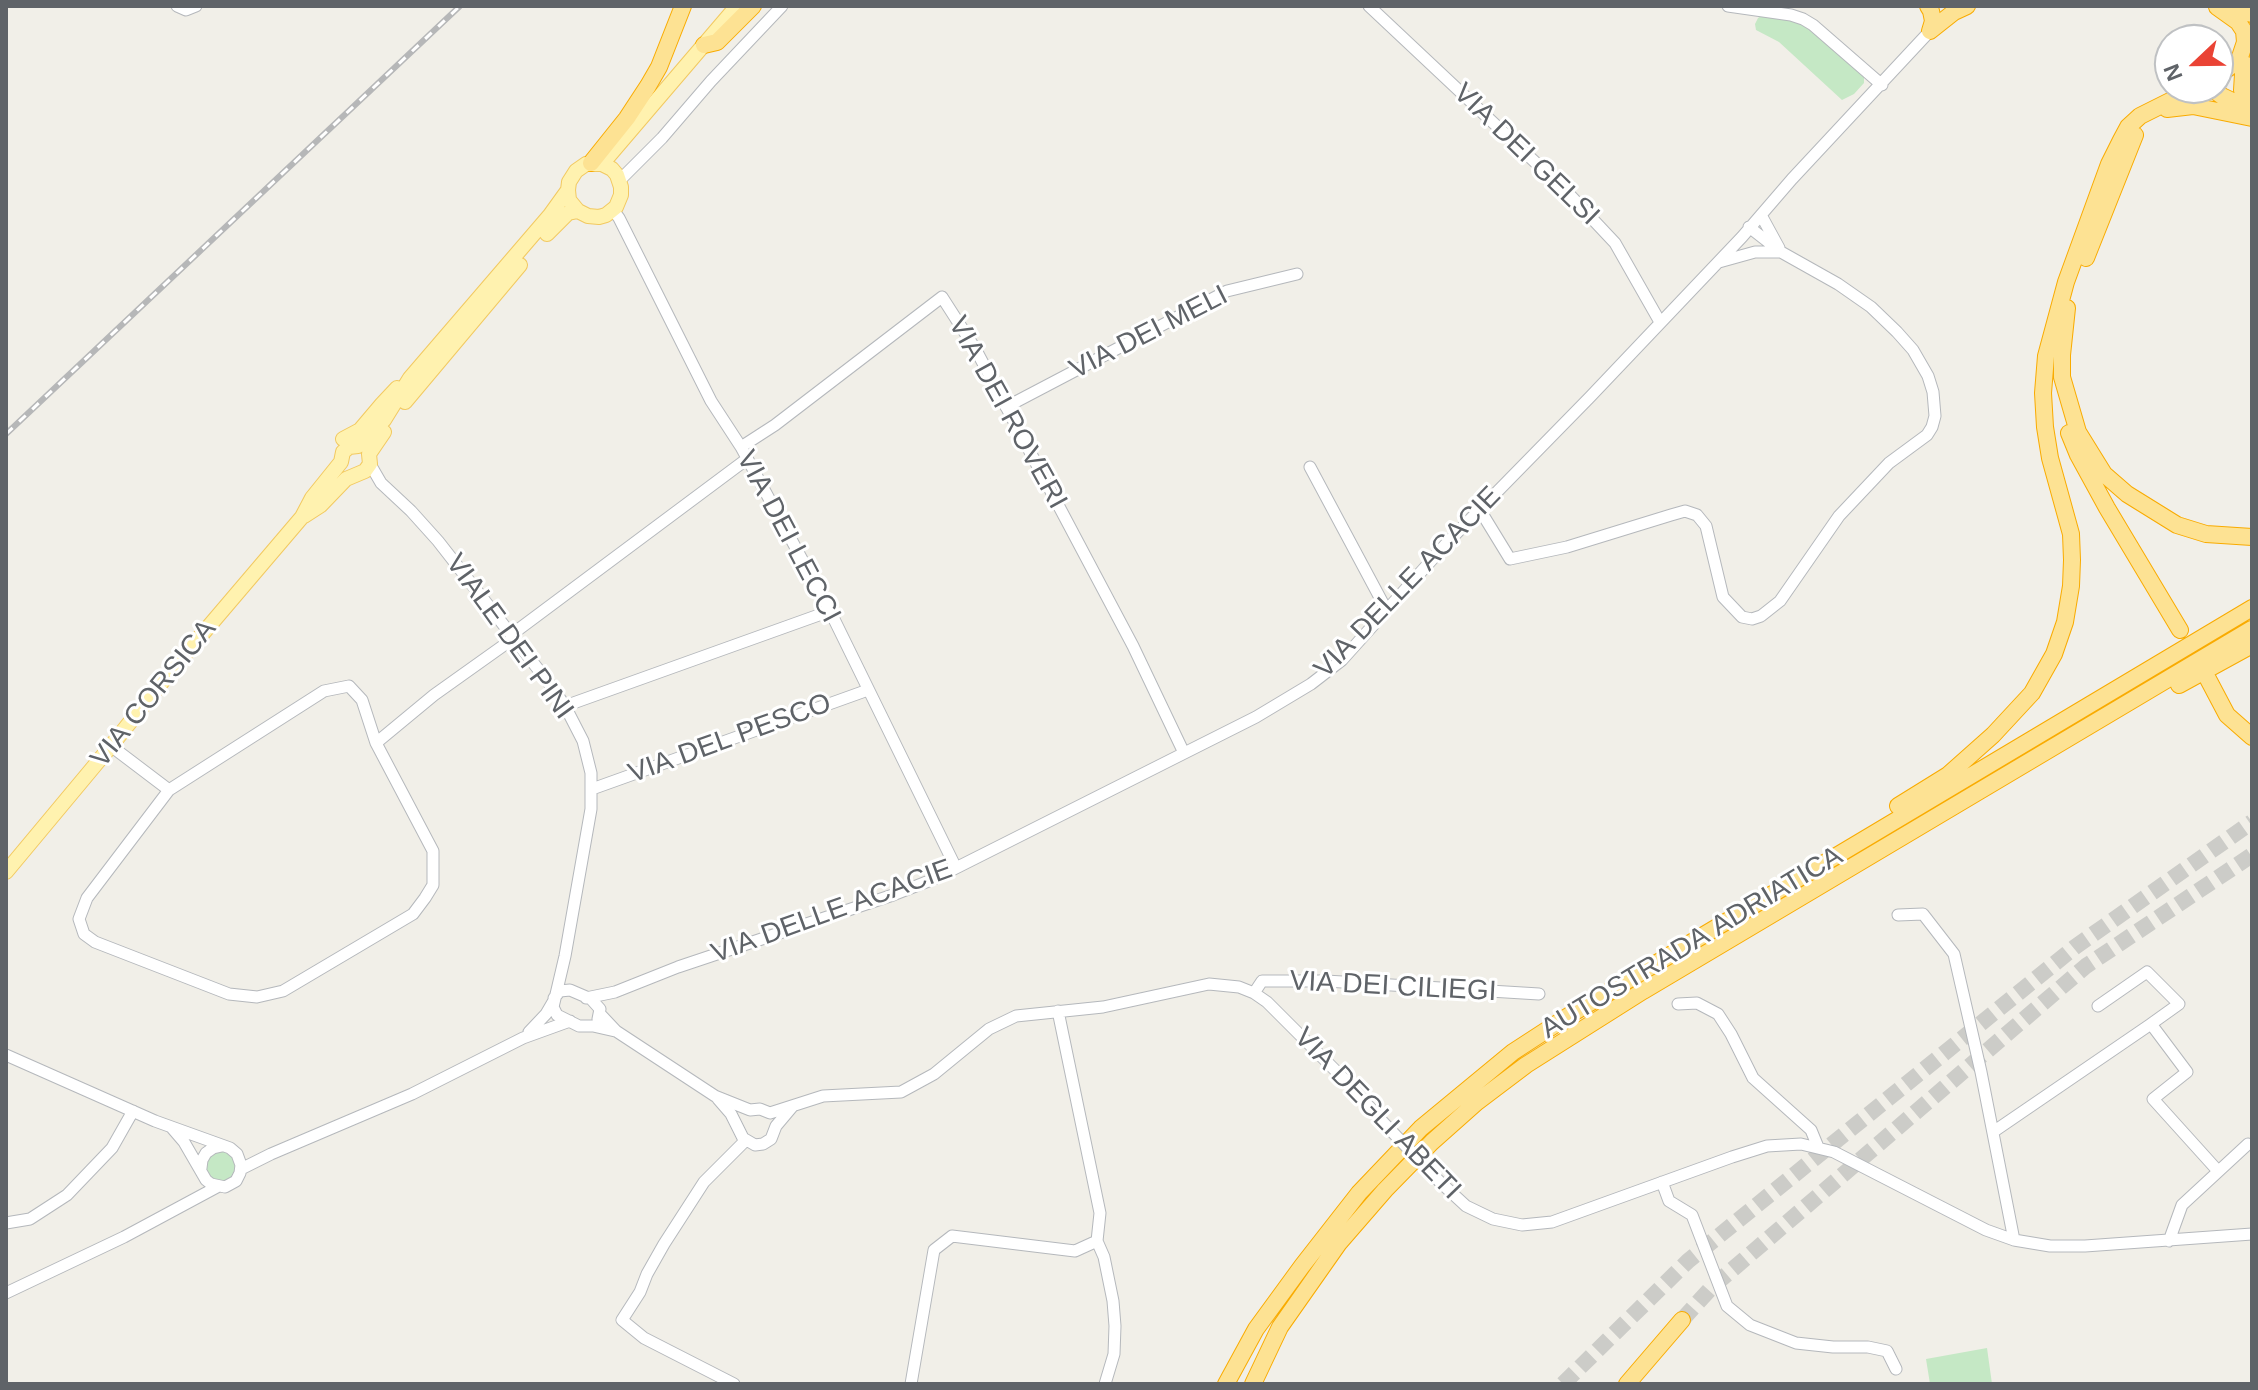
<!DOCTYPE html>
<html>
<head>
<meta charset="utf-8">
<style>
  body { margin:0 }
  #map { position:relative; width:2258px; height:1390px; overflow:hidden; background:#f1efe8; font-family:Helvetica,sans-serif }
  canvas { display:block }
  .frame { position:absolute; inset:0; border:8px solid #5f6368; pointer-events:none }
  .north { position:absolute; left:2154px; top:24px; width:80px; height:80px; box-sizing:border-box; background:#fff; border:2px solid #bfc1c3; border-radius:50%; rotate:248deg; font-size:22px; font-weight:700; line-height:32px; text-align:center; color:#5f6368 }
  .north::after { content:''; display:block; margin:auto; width:28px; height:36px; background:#ea4335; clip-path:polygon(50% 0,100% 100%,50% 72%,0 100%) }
</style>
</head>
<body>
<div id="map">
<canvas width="2258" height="1390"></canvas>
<div class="frame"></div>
<div class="north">N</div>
</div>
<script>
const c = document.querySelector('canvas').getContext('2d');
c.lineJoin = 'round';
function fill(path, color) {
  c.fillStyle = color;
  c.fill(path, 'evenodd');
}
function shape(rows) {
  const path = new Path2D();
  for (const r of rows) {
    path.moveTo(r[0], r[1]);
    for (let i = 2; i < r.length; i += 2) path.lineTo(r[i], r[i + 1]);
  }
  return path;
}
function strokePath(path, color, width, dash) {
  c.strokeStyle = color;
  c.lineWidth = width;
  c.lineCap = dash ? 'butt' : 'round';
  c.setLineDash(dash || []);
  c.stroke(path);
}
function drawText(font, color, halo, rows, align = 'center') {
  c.font = font + ' Helvetica,sans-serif';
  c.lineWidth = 6;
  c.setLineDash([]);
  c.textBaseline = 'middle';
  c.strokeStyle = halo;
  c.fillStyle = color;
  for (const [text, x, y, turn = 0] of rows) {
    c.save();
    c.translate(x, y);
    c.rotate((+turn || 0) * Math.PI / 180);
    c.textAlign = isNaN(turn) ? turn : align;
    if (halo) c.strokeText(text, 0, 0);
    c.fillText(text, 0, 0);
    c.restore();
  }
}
fill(shape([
  [1764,14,1795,20,1807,27,1864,76,1864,83,1854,94,1842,100,1779,42,1756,30,1755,24,1758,18],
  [224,1150,233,1155,238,1172,225,1184,209,1179,204,1164,209,1155],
  [1987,1348,1992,1384,1930,1384,1926,1359]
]), '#c5e8c5');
strokePath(shape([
  [1682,1320,1712,1287,2086,966,2252,855],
  [1563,1384,1688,1261,2075,947,2252,822]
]), '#ccccc8', 16, [16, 8]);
const minor = shape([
  [177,6,186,10,196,6],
  [1369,6,1568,193,1615,243,1660,322],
  [1728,6,1791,15,1803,19,1813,25,1882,85],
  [620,180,662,138,711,81,782,6],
  [613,210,619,218,711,401,741,447,830,611,956,868],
  [1761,215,1779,248],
  [1719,262,1755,252,1780,252],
  [1006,407,1227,291,1297,274],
  [741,447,775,425,942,297,976,350,1133,646,1184,753],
  [370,464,381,483,411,511,438,541,552,687,565,706,583,741,591,773,591,809,565,956,553,1007,557,1015,579,1026,593,1026,615,1031],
  [1310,467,1386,609],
  [1480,510,1510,559,1567,547,1671,515,1685,511,1697,515,1706,526,1723,597,1742,617,1752,619,1761,616,1780,601,1839,516,1889,463,1927,435,1932,427,1935,416,1933,392,1928,376,1913,350,1897,332,1871,307,1838,284,1781,252,1749,227],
  [511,635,747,459],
  [349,686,362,700,376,743,433,851,433,885,425,898,413,914,283,991,257,997,229,994,95,942,84,934,79,919,87,898,169,790,324,691,349,686],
  [565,706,830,611],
  [376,743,434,695,514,638],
  [111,746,169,790],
  [592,789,868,690],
  [1898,915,1923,914,1954,954,1981,1072,2014,1240],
  [1254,993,1262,981,1326,981,1539,994],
  [554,998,560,991,570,990,591,999,600,1009,598,1019],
  [586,998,615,992,678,967,893,895,934,879,1256,717,1311,684,1342,660,1446,544,1590,397,1742,237,1792,179,1930,31],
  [1678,1004,1697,1003,1718,1014,1731,1034,1753,1078,1811,1130,1818,1147],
  [2098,1006,2147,972,2179,1004,2151,1024],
  [600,1014,616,1031,715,1096,750,1110,760,1109,770,1113,823,1096,901,1092,934,1074,989,1029,1016,1016,1103,1007,1209,984,1239,987,1254,993,1267,1002,1350,1085,1379,1118],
  [529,1032,546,1014,553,1002],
  [6,1055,155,1121,230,1148,237,1154,241,1165,240,1173,236,1181,225,1187,211,1184,206,1180,184,1142,172,1128],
  [718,1099,731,1114,743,1138,755,1145,763,1144,771,1139,776,1126,792,1107],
  [1993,1132,2151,1024,2187,1072,2153,1099,2218,1171],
  [201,1168,202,1160,206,1153,213,1148,222,1146],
  [241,1169,271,1154,412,1094,523,1038,570,1021],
  [1440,1182,1466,1206,1493,1219,1522,1225,1552,1222,1732,1157,1767,1146,1801,1144,1834,1152,1986,1230,2014,1240,2050,1246,2085,1246,2252,1234],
  [1662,1182,1669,1201,1692,1215,1727,1306,1750,1325,1796,1343,1833,1347,1868,1347,1887,1351,1896,1369],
  [6,1223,30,1219,67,1195,112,1148,133,1111],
  [1097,1241,1104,1257,1113,1301,1115,1326,1114,1354,1105,1384],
  [2169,1241,2182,1205,2248,1144],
  [6,1293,124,1237,217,1187],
  [734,1384,644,1338,622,1320,640,1292,647,1274,664,1244,704,1182,746,1140],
  [911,1384,934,1250,952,1236,1075,1251,1097,1241,1100,1213,1058,1011]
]);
const major = shape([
  [602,164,737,6],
  [547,234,568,213,578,211],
  [405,402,520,265],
  [343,439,360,430,382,404,397,388],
  [304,516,321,505,346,479,365,471,370,464,369,454,384,432],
  [6,872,111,746,170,672,302,517,312,498,341,462,343,452,349,447,358,446,363,442,384,420,410,378,550,215,568,190,569,182,576,171,586,164,602,164,612,169,617,175,621,187,621,195,616,207,606,215,599,217,588,216,578,211,569,200,568,190]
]);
const highway = shape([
  [1928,6,1931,11,1933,21,1930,31],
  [2217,7,2238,22,2244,31,2245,42,2239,60,2218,76],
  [2223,8,2252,14],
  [1930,31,1954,12,1967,6],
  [704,45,717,42,753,6],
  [2247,65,2243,74,2242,90,2246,103,2252,110],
  [2211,88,2222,96,2251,110],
  [2167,109,2193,106,2252,118],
  [591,163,627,118,648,86,659,67,683,6],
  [2086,258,2135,135],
  [2067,308,2062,355,2062,377,2078,432,2104,474,2127,494,2177,525,2206,534,2252,537],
  [2069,433,2078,455,2107,508,2180,630],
  [2208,679,2227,715,2252,737],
  [2179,685,2252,645],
  [1898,806,1948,775,1993,735,2032,693,2054,654,2065,622,2071,586,2072,560,2071,534,2050,458,2045,427,2043,393,2046,356,2066,282,2109,164,2121,140,2128,127,2140,116,2196,88],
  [1226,1384,1256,1329,1302,1266,1359,1193,1421,1128,1513,1052,1573,1013,2252,608],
  [1253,1384,1280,1327,1339,1243,1385,1190,1432,1142,1477,1102,1526,1065,1643,991,2252,629],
  [1627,1384,1682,1320]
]);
strokePath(minor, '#b5b8bc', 13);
strokePath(major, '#f2c960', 16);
strokePath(highway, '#f9ab00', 18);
strokePath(minor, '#fff', 11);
strokePath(major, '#fff2af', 14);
strokePath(highway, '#fde293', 16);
const rail = shape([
  [6,434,460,6]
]);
strokePath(rail, '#b6b7b8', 6);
strokePath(rail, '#fff', 3, [9]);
const minorBridge = shape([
  [1379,1118,1440,1182]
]);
strokePath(minorBridge, '#b5b8bc', 13, []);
strokePath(minorBridge, '#fff', 11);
drawText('28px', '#5f6368', '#fff', [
  ["VIA DEI GELSI",1526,155,44],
  ["VIA DEI MELI",1149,333,-27],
  ["VIA DEI ROVERI",1007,413,61],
  ["VIA DEI LECCI",788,537,62],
  ["VIA DELLE ACACIE",1408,583,-46],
  ["VIALE DEI PINI",509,637,54],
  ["VIA CORSICA",154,694,-51],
  ["VIA DEL PESCO",730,739,-20],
  ["VIA DELLE ACACIE",832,912,-20],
  ["AUTOSTRADA ADRIATICA",1692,943,-31],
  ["VIA DEI CILIEGI",1393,987,3],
  ["VIA DEGLI ABETI",1377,1114,46]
]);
</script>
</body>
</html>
